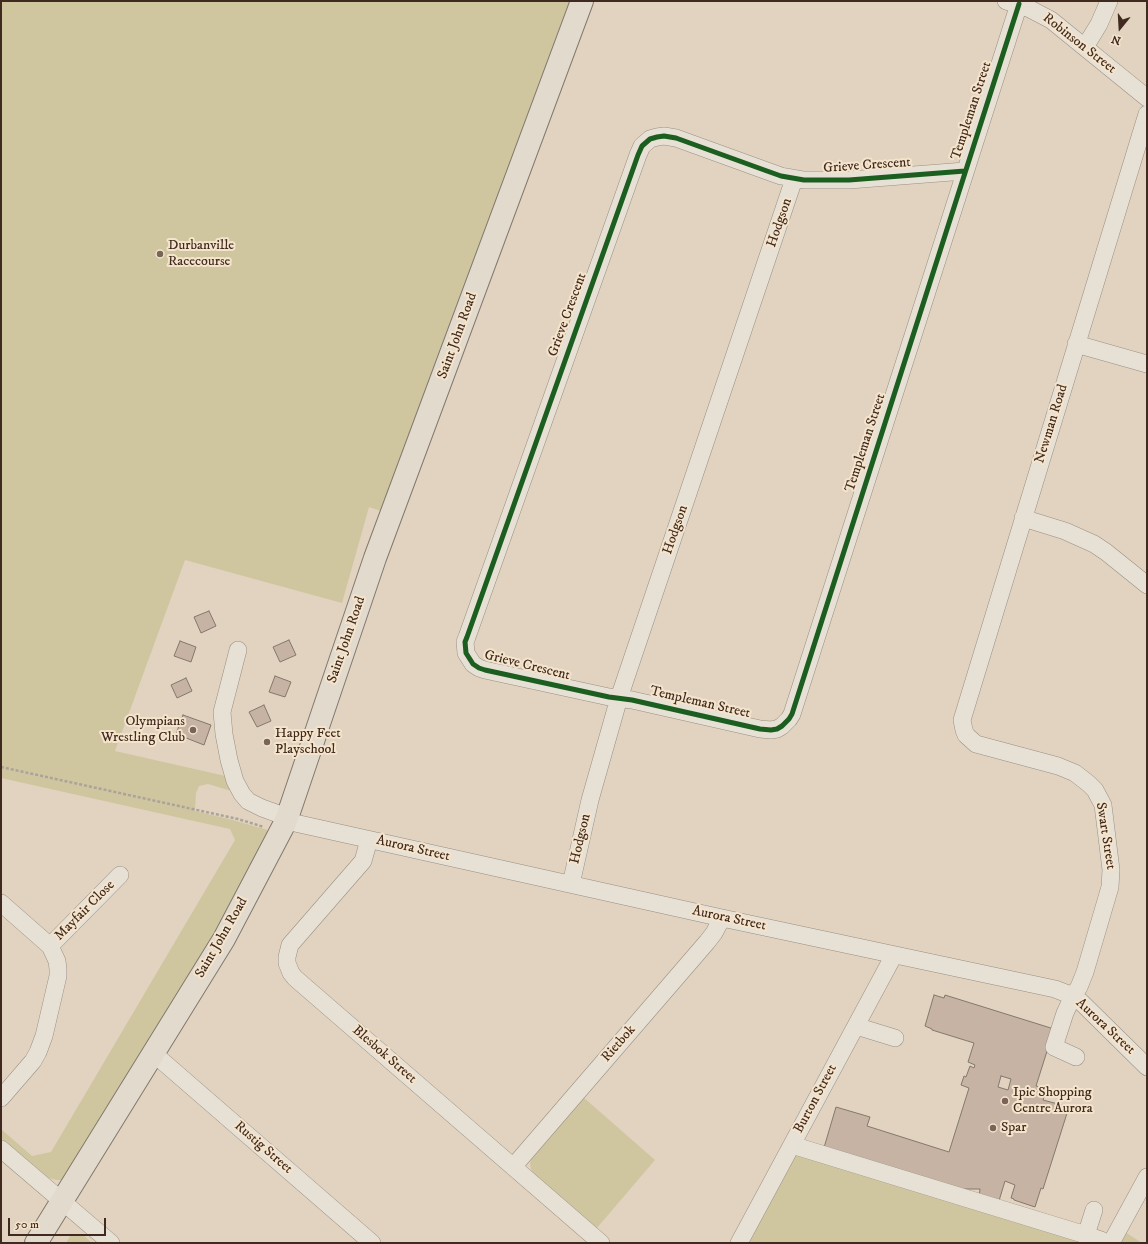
<!DOCTYPE html>
<html>
<head>
<meta charset="utf-8">
<style>
  body { margin:0 }
  #map { position:relative; width:1148px; height:1244px; overflow:hidden; background:#e1d3bf; font-family:"IM FELL DW Pica",serif }
  canvas { display:block }
  .frame { position:absolute; inset:0; border:2px solid #402a1f; pointer-events:none }
  .north { position:absolute; left:1100px; top:8px; width:40px; height:40px; -webkit-text-stroke:3px #f5e4cc; paint-order:stroke; rotate:198deg; font-size:11px; font-weight:700; line-height:16px; text-align:center; color:#402a1f }
  .north::after { content:''; display:block; margin:auto; width:14px; height:18px; background:#402a1f; clip-path:polygon(50% 0,100% 100%,50% 72%,0 100%) }
  .scale { position:absolute; left:8px; top:1218px; width:98px; height:18px; box-sizing:border-box; border:2px solid #402a1f; border-top:0; padding-left:5px; font-size:12px; line-height:14px; white-space:nowrap; color:#402a1f; -webkit-text-stroke:3px #f5e4cc; paint-order:stroke }
</style>
</head>
<body>
<div id="map">
<canvas width="1148" height="1244"></canvas>
<div class="frame"></div>
<div class="north">N</div>
<div class="scale">50 m</div>
</div>
<script>
const c = document.querySelector('canvas').getContext('2d');
c.lineJoin = 'round';
function fill(path, color) {
  c.fillStyle = color;
  c.fill(path, 'evenodd');
}
function shape(rows) {
  const path = new Path2D();
  for (const r of rows) {
    path.moveTo(r[0], r[1]);
    for (let i = 2; i < r.length; i += 2) path.lineTo(r[i], r[i + 1]);
  }
  return path;
}
function strokePath(path, color, width, dash) {
  c.strokeStyle = color;
  c.lineWidth = width;
  c.lineCap = dash ? 'butt' : 'round';
  c.setLineDash(dash || []);
  c.stroke(path);
}
function drawText(font, color, halo, rows, align = 'center') {
  c.font = font + ' "IM FELL DW Pica",serif';
  c.lineWidth = 4;
  c.setLineDash([]);
  c.textBaseline = 'middle';
  c.strokeStyle = halo;
  c.fillStyle = color;
  for (const [text, x, y, turn = 0] of rows) {
    c.save();
    c.translate(x, y);
    c.rotate((+turn || 0) * Math.PI / 180);
    c.textAlign = isNaN(turn) ? turn : align;
    if (halo) c.strokeText(text, 0, 0);
    c.fillText(text, 0, 0);
    c.restore();
  }
}
fill(shape([
  [1,1,575,1,384,512,369,507,342,603,185,560,115,751,230,777,231,790,228,790,208,784,199,786,196,793,195,811,233,820,271,831,238,897,67,1176,65,1175,63,1180,57,1180,48,1178,1,1138,1,1129,32,1156,51,1152,235,840,230,829,1,778],
  [583,1097,655,1160,596,1229,532,1173,530,1164,532,1156],
  [797,1151,1092,1243,747,1243],
  [1125,1232,1142,1243,1119,1243],
  [82,1234,92,1243,66,1243,70,1236]
]), '#cfc6a0');
const building = shape([
  [209,611,216,626,201,633,194,617,209,611],
  [289,640,296,655,280,662,273,647,289,640],
  [180,641,196,647,191,662,174,656,180,641],
  [275,676,291,682,285,697,269,692,275,676],
  [186,678,192,691,177,698,171,685,186,678],
  [264,705,271,721,257,727,249,712,264,705],
  [183,715,211,725,204,745,176,734,183,715],
  [934,995,944,998,945,995,1054,1029,1036,1086,1047,1089,1043,1100,1069,1107,1043,1189,1041,1188,1035,1207,1014,1200,1014,1199,1011,1198,1015,1185,1005,1181,998,1204,979,1198,980,1189,945,1189,823,1151,836,1107,870,1117,867,1126,949,1152,969,1088,961,1085,964,1076,966,1077,970,1066,974,1068,975,1065,968,1062,974,1043,932,1030,932,1029,925,1026,934,995],
  [1001,1076,1011,1079,1008,1090,998,1087,1001,1076]
]);
fill(building, '#c6b3a3');
strokePath(building, '#82786d', 1);
const minor = shape([
  [1006,1,1030,9,1051,20,1147,98],
  [1085,47,1099,24,1109,1],
  [965,171,849,180,804,180,781,176,767,171,676,138,664,136,657,137,650,139,642,146,638,155,467,637,465,642,466,653,473,664,479,668,485,670,609,697,632,700,760,729,771,730,777,729,782,726,789,719,792,714,1019,4],
  [1076,344,1147,364],
  [1023,518,1065,531,1094,544,1106,552,1147,585],
  [238,650,222,712,224,734,229,760,235,781,242,794,248,801,262,808,287,817],
  [286,821,722,918,1055,989,1073,996,1081,1002,1147,1067],
  [369,840,363,861,290,945,287,957,287,963,291,973,295,978,601,1243],
  [571,884,590,800,619,698,794,179],
  [1,903,50,946,57,961,58,969,58,976,44,1036,38,1052,33,1061,1,1098],
  [50,946,120,875],
  [856,1026,895,1038],
  [153,1053,372,1243],
  [1076,1057,1054,1047,1065,1013,1073,996,1079,987,1085,972,1110,887,1111,870,1103,805,1095,790,1089,784,1075,773,1058,766,976,744,966,735,964,730,962,720,1147,114],
  [792,1145,1086,1235,1101,1240,1104,1243],
  [1,1149,111,1243],
  [513,1167,707,942,714,933,722,918],
  [1086,1235,1094,1210],
  [739,1243,894,955],
  [1111,1243,1147,1177]
]);
const major = shape([
  [36,1243,224,939,286,821,375,558,582,1]
]);
strokePath(minor, '#9a8f82', 18);
strokePath(major, '#82786d', 24);
strokePath(shape([
  [1,767,238,819,264,827]
]), '#aba39a', 2.5, [3, 2]);
strokePath(minor, '#e7e0d5', 17);
strokePath(major, '#e3dace', 22);
strokePath(shape([
  [965,171,849,180,804,180,781,176,767,171,676,138,664,136,657,137,650,139,642,146,638,155,467,637,465,642,466,653,473,664,479,668,485,670,609,697,632,700,760,729,771,730,777,729,782,726,789,719,792,714,1019,4]
]), '#1b5e20', 5);
for (const [x, y, r, color] of [
  [160,254,4,"#786557"],
  [193,730,4,"#786557"],
  [267,742,4,"#786557"],
  [1005,1101,4,"#786557"],
  [993,1128,4,"#786557"]
]) {
  const dot = new Path2D();
  dot.arc(x, y, r, 0, 2 * Math.PI);
  c.fillStyle = color;
  c.fill(dot);
  strokePath(dot, '#f5e4cc', 1.5);
}
drawText('14px', '#402a1f', '#f5e4cc', [
  ["Robinson Street",1079,44,38],
  ["Templeman Street",972,111,-72],
  ["Grieve Crescent",867,166,-4],
  ["Hodgson",780,223,-71],
  ["Grieve Crescent",568,315,-70],
  ["Saint John Road",458,336,-70],
  ["Newman Road",1052,424,-73],
  ["Templeman Street",866,443,-72],
  ["Hodgson",676,530,-71],
  ["Saint John Road",347,640,-71],
  ["Grieve Crescent",527,666,14],
  ["Templeman Street",700,703,13],
  ["Swart Street",1105,836,81],
  ["Hodgson",581,839,-77],
  ["Aurora Street",413,849,13],
  ["Mayfair Close",85,911,-45],
  ["Aurora Street",729,919,12],
  ["Saint John Road",222,938,-60],
  ["Aurora Street",1105,1027,43],
  ["Rietbok",619,1044,-49],
  ["Blesbok Street",384,1055,41],
  ["Burton Street",816,1099,-62],
  ["Rustig Street",263,1148,41]
]);
drawText('14px', '#402a1f', '#f5e4cc', [
  ["Durbanville",168,246],
  ["Racecourse",168,262],
  ["Olympians",185,722,"right"],
  ["Wrestling Club",185,738,"right"],
  ["Happy Feet",275,734],
  ["Playschool",275,750],
  ["Ipic Shopping",1013,1093],
  ["Centre Aurora",1013,1109],
  ["Spar",1001,1128]
], 'left');
</script>
</body>
</html>
